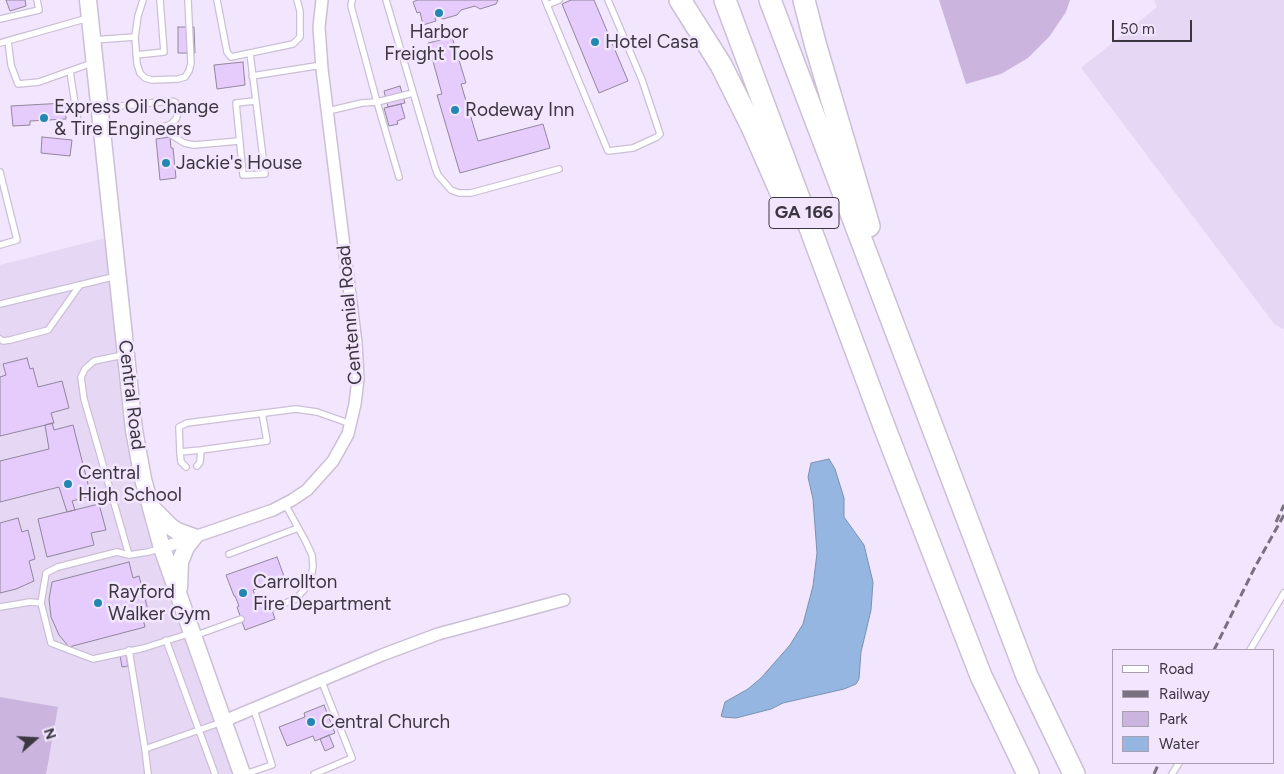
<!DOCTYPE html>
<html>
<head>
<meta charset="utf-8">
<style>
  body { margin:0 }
  #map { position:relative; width:1284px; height:774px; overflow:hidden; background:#f2e6fe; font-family:Figtree,sans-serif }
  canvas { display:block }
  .legend { position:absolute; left:1112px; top:649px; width:162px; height:115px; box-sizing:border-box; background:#f2e6fe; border:1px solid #a9a0b2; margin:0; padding:6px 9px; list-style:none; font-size:15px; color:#3b3640 }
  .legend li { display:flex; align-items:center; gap:10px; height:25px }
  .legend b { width:25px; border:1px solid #a9a0b2 }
  .north { position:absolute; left:10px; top:714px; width:50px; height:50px; -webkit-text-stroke:4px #f2e6fe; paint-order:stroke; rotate:71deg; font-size:14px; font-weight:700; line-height:20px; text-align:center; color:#3b3640 }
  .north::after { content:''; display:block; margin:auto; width:18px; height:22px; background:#3b3640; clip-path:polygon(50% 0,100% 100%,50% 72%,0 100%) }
  .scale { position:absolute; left:1112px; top:20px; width:80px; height:22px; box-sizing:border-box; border:2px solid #3b3640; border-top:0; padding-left:6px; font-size:15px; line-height:18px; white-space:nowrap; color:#3b3640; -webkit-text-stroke:4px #f2e6fe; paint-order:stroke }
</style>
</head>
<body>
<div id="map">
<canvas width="1284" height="774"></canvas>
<ul class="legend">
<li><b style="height:6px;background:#fff"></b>Road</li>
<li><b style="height:6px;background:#78717f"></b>Railway</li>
<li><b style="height:14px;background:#cbb5df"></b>Park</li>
<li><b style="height:14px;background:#95b6e0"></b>Water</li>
</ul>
<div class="north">N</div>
<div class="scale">50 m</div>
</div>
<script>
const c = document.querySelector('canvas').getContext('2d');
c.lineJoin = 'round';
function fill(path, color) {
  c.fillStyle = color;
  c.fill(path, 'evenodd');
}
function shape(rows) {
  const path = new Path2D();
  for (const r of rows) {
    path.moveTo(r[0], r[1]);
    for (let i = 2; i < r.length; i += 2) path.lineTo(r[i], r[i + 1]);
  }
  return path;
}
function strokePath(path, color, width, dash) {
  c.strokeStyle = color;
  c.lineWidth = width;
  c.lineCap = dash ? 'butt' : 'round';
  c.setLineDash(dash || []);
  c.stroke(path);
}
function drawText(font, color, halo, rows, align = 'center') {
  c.font = font + ' Figtree,sans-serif';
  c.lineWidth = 5;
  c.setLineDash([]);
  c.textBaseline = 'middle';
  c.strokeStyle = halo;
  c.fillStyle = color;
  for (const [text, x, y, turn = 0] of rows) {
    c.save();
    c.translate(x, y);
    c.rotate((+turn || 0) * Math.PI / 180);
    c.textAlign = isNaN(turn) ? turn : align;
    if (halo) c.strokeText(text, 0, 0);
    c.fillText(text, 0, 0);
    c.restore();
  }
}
fill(shape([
  [1154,0,1284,0,1284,329,1275,325,1081,68,1157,7],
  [105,238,127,439,146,528,195,670,233,774,0,774,0,265]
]), '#e6d8f5');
fill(shape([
  [939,0,1070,0,1066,12,1049,37,1028,58,1001,74,966,84],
  [0,697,58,707,46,774,0,774]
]), '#cbb5df');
const water = shape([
  [829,459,835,469,844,498,844,517,864,545,873,582,871,610,861,652,859,679,856,684,844,689,783,703,771,709,736,718,723,717,721,716,725,702,748,689,761,678,790,645,803,624,813,586,817,553,813,499,808,477,811,463,829,459]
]);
fill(water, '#95b6e0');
strokePath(water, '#7a90b0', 1);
const building = shape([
  [6,0,25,0,26,6,10,11,6,0],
  [417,0,498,0,496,4,480,9,475,6,461,10,457,15,443,19,439,17,435,18,436,21,423,25,420,12,417,13,413,2,417,0],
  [571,0,594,0,628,81,599,93,562,4,571,0],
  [178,27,194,27,195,53,178,53,178,27],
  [452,37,466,83,461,84,478,141,543,124,550,148,460,173,437,95,442,94,428,43,452,37],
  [243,62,245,85,217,89,214,65,243,62],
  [400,86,405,103,388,107,384,91,400,86],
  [65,103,66,119,30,121,30,125,13,126,11,106,65,103],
  [401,104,405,118,397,121,398,124,389,126,384,108,401,104],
  [42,137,72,140,70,156,41,153,42,137],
  [170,137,171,148,173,148,176,178,160,180,156,139,170,137],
  [27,358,30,369,33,368,38,387,62,381,69,408,51,413,54,423,0,436,0,377,6,375,3,364,27,358],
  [52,423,54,430,73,425,91,496,72,501,75,510,67,512,59,487,0,502,0,461,49,449,45,425,52,423],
  [99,504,106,530,91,533,94,545,47,557,38,519,99,504],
  [18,518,22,532,28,530,35,559,29,561,34,581,16,589,0,593,0,523,18,518],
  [277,557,285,579,253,590,256,599,267,595,275,619,245,630,237,607,239,606,235,596,234,596,226,575,277,557],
  [129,562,133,578,139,576,148,610,141,611,145,627,69,647,59,635,51,617,49,599,52,582,129,562],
  [126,654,128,666,122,667,120,655,126,654],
  [324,705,335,733,315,741,313,736,287,746,279,727,305,717,304,713,324,705],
  [329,735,334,747,325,751,320,739,329,735]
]);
fill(building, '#e5ccfc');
strokePath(building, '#91869b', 1);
const lane = shape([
  [143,0,138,16,135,37,137,64,140,73,145,78,152,80,178,79,185,77,189,71,191,63,188,0],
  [217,0,227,52,231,57,293,44,300,37,300,11,297,0],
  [352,0,351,6,377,102,413,93],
  [386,0,435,167,438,175,451,190,459,193,471,193,559,169],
  [545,0,608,151,633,148,657,137,660,134,642,80,608,0],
  [547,5,559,0],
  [0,19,39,10,37,0],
  [93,40,135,37],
  [8,41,11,65,18,84,39,82,92,63],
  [0,43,88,18],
  [250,53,265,174,243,175,236,103,255,101],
  [136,55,164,52,160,0],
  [70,71,76,111,80,130,99,128],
  [252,76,322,65],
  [102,108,170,101,175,102,177,106,178,113,176,119,171,124,163,127,103,133],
  [328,111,362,103,377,102,399,177],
  [163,127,170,134,184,143,194,145,239,141],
  [0,172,17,240,0,245],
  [0,304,117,276],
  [0,339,3,341,10,340,48,330,80,285],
  [123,355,94,361,85,369,81,377,84,399,129,555],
  [262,413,267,441,201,450,180,452,179,427,187,423,296,409,317,412,351,424],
  [180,452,181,462,186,467],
  [197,466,200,462,201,450],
  [229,554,298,528],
  [41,603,46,573,58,567,117,552,129,555,148,552,159,549],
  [0,607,30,602,41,603,51,643,93,659,144,648,191,633],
  [272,608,296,599,304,590,311,579,313,566,312,555,305,540,285,504],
  [194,636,241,619],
  [166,640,215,774],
  [129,650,145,749],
  [1250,650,1284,593],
  [148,774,145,749,222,722],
  [245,774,272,765,254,710],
  [314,774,352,758,322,682],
  [1172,774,1179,763]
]);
const street = shape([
  [162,548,273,510,292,500,307,490,333,461,348,434,355,404,358,379,356,343,322,69,319,27,322,0],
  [224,721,382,655,438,634,564,600]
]);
const secondary = shape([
  [88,0,134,430,143,479,162,548,242,774],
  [151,507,171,527,177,531,194,537,186,547,180,562,179,588]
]);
const highway = shape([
  [680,0,721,65,752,127,789,211],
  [725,0,884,426,981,676,1028,774],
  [770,0,1027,676,1074,774],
  [804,0,815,43,869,226]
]);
strokePath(lane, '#cbbfd6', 8);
strokePath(street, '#cbbfd6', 14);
strokePath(secondary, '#cbbfd6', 19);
strokePath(highway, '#cbbfd6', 24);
strokePath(lane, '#fff', 5.5);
strokePath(street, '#fff', 11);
strokePath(secondary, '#fff', 16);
strokePath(highway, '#fff', 21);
strokePath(shape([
  [1276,522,1284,505],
  [1214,650,1255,567,1284,515],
  [1154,774,1159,763]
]), '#78717f', 3, [8, 4]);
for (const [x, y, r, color] of [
  [439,13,5,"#2287b1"],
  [595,42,5,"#2287b1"],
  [455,110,5,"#2287b1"],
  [44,118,5,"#2287b1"],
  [166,163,5,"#2287b1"],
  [68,484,5,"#2287b1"],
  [243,593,5,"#2287b1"],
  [98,603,5,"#2287b1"],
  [311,722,5,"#2287b1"]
]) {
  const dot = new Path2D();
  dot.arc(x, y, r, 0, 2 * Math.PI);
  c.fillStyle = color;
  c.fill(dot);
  strokePath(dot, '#f2e6fe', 2);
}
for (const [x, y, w] of [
  [804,213,70]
]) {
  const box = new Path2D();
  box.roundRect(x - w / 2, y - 15.5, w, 31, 4);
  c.fillStyle = '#f2e6fe';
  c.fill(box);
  strokePath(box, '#3b3640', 1);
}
drawText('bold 18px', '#3b3640', null, [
  ["GA 166",804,213]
]);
drawText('19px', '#3b3640', '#f2e6fe', [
  ["Harbor",439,32,"center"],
  ["Freight Tools",439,54,"center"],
  ["Hotel Casa",605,42],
  ["Express Oil Change",54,107],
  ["& Tire Engineers",54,129],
  ["Rodeway Inn",465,110],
  ["Jackie's House",176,163],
  ["Central",78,473],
  ["High School",78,495],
  ["Carrollton",253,582],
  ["Fire Department",253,604],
  ["Rayford",108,592],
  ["Walker Gym",108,614],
  ["Central Church",321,722]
], 'left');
drawText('19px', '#3b3640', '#f2e6fe', [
  ["Centennial Road",350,315,-95],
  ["Central Road",131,395,83]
]);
</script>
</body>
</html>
